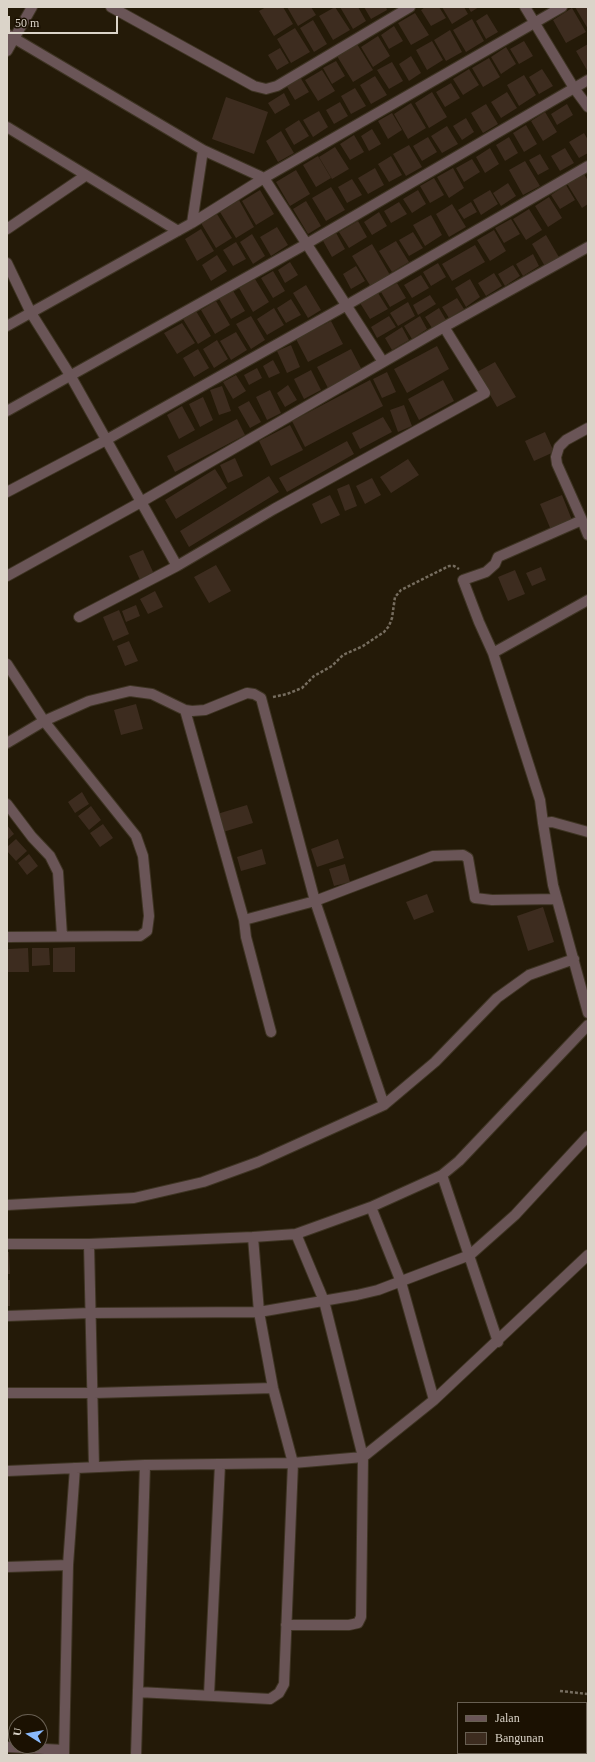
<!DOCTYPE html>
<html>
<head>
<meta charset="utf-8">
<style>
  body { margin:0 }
  #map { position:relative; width:595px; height:1762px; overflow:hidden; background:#241a08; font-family:"Times New Roman",serif }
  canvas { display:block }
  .frame { position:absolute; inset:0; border:8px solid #dbd4c9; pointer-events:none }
  .legend { position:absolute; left:457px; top:1702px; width:130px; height:52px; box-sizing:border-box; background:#1b1102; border:1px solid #685f52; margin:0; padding:5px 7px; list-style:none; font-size:12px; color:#dbd4c9 }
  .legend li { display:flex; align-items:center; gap:8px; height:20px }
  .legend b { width:20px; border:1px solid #685f52 }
  .north { position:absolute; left:8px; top:1714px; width:40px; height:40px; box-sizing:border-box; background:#1b1102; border:1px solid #685f52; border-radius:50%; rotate:281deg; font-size:11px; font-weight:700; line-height:16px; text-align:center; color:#dbd4c9 }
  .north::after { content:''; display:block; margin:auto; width:14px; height:18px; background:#8abafc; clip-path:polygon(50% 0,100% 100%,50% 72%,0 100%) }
  .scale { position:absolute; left:8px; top:16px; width:110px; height:18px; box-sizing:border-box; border:2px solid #dbd4c9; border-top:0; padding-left:5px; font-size:12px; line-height:14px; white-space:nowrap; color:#dbd4c9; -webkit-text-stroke:3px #1b1102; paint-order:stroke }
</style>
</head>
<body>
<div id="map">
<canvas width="595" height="1762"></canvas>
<div class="frame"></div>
<ul class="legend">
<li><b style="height:5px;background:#6a5557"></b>Jalan</li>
<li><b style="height:11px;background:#3d2c1f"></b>Bangunan</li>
</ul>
<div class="north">U</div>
<div class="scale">50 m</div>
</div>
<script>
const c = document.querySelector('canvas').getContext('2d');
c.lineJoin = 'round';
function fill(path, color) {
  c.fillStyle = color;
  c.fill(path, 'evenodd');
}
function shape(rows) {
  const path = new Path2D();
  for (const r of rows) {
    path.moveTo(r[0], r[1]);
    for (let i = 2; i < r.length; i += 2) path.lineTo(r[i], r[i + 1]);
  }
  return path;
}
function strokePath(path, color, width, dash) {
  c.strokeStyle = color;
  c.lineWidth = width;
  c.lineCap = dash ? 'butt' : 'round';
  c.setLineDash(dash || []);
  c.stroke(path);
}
fill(shape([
  [266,7,283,7,293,24,274,36,259,11],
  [287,7,311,7,316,15,298,26],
  [335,7,350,30,333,40,319,16],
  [340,7,358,7,366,21,353,29],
  [364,7,386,7,387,10,371,19],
  [425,7,439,7,446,18,431,26,421,10],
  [442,7,464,7,468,14,452,24],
  [468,7,479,7,471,12],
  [575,7,588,7,588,29],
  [572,8,586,32,566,43,553,20],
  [415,13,429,35,411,45,398,23],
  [487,14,498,32,486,39,476,21],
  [472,19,484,41,466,52,453,30],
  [313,20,327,44,314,52,300,28],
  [394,26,403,41,389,49,381,35],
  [295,28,310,52,291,63,277,39],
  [450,30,462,52,446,61,434,40],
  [378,36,390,56,373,67,361,47],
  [432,41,443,60,427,70,416,50],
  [524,41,533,56,519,64,510,49],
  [357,44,373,70,353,82,337,56],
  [588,44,588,72,576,51],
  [506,47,516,64,501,74,491,57],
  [280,48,289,63,277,70,268,55],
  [411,56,421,73,409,81,399,64],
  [489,58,500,77,483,87,472,68],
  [336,61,345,76,332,84,323,68],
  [392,62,403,81,389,89,377,70],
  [469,69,479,85,463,95,453,79],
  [542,69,553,86,539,94,529,77],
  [322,70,335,91,318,101,305,80],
  [524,75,536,95,519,106,507,85],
  [375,76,387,95,371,104,360,85],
  [300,77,309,92,295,100,286,85],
  [451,83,460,98,445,107,436,92],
  [355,88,366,106,351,114,341,96],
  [432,92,447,117,429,128,415,103],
  [507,92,517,108,501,118,491,102],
  [284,93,290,105,275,114,268,103],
  [226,97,268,112,254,154,212,139],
  [340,102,348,116,334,124,326,110],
  [411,103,426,128,408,139,394,114],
  [486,104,498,124,483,133,471,113],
  [567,104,573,115,557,125,551,114],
  [319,111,328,127,313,137,303,120],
  [545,112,557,132,543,141,531,121],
  [392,113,402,130,388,139,378,121],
  [466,118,474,132,462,140,453,126],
  [299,120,309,136,294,145,285,129],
  [526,125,537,144,524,152,513,133],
  [447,126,458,144,442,153,431,136],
  [372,129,381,144,369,151,361,136],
  [281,131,294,153,278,162,266,141],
  [584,133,588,140,588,153,579,158,569,142],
  [354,135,364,152,350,160,340,144],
  [428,137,437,152,422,161,413,146],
  [509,137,518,153,505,161,496,145],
  [409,145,422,167,406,176,393,154],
  [335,147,349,169,332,179,319,157],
  [490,148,499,164,485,173,476,157],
  [565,148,574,163,560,171,551,156],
  [540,154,549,169,538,175,529,160],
  [318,156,331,178,316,187,303,165],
  [391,156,402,175,389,182,378,164],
  [472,159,480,172,464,182,456,168],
  [525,161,540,186,523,195,509,170],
  [375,168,384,185,368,194,358,178],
  [453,168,464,188,449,198,437,177],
  [296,170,310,194,290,206,276,182],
  [583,172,588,181,588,204,582,208,566,182],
  [434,178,444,195,430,203,420,186],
  [352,179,362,195,347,203,338,187],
  [508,183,516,196,501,206,493,193],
  [566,185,575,200,560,209,551,195],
  [331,187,345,210,326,221,312,198],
  [260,190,274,214,256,225,242,201],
  [418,190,426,204,412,213,403,199],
  [490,190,498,204,481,215,473,200],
  [549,197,562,218,548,227,535,206],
  [239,200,254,227,236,238,220,212],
  [306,201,321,226,308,234,293,209],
  [399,202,407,214,391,223,384,211],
  [471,202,477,212,464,219,458,210],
  [452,204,466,227,449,237,436,214],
  [529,209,542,230,526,240,513,219],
  [379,212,387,226,372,235,364,222],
  [217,214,232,238,216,248,201,223],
  [431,215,442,235,425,246,413,225],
  [511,219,520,234,504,243,495,228],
  [358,221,367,237,349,248,339,232],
  [277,227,288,245,271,256,260,237],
  [201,229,214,251,197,261,185,239],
  [494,230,506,251,490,261,477,240],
  [335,231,345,249,332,257,322,239],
  [413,232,423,248,409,256,399,240],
  [252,234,265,256,253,264,240,242],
  [546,235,560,259,546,268,532,244],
  [396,241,409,262,392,272,379,251],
  [236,242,246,259,233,266,223,250],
  [372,244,390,275,371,287,352,256],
  [475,245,485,262,452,281,442,264],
  [533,254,539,266,523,276,516,264],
  [217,255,227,271,211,281,202,265],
  [290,262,298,275,285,283,278,270],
  [438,263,446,277,431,286,423,272],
  [513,265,520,276,505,286,498,274],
  [356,266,365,281,351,289,343,274],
  [273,271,285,291,273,298,261,278],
  [494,273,502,286,486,296,478,283],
  [421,275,429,288,412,298,404,285],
  [255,279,269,302,253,312,239,288],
  [470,279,480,297,466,307,455,288],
  [397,283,406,298,390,307,381,292],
  [306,285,321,310,308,318,293,293],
  [232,289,245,311,231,319,218,297],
  [378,293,388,309,370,319,360,303],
  [430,295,436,304,418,315,413,305],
  [457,298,464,309,449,318,442,307],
  [291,299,301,315,286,323,277,308],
  [216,301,230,325,215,334,201,310],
  [408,302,415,316,398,326,390,313],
  [274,308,284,325,267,335,257,319],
  [439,308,446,320,432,328,425,317],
  [196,311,211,336,198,344,183,319],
  [251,316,265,340,251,349,236,324],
  [389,316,396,327,377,338,371,327],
  [420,316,427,329,412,339,404,326],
  [331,321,343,344,308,362,296,339],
  [182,323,195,343,177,354,164,333],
  [402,327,409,340,392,350,385,338],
  [236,332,247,350,231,360,220,341],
  [217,340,228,359,214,368,203,349],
  [291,345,300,367,287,373,277,351],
  [437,346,449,369,407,393,394,369],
  [198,349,209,368,194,377,183,358],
  [351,349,362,370,328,388,317,367],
  [273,360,280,373,269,378,263,366],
  [495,362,516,397,497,407,477,372],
  [257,368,262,378,249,385,244,375],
  [311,370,321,390,304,399,294,379],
  [387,372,396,392,382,398,373,379],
  [236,375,246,391,233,399,223,382],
  [370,380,383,406,305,447,292,421],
  [443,380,454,401,419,420,408,399],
  [288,385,297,400,285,407,277,393],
  [222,386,231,411,219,415,210,390],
  [270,390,281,413,267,420,256,397],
  [203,397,213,420,200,427,189,404],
  [249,401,261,422,250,428,238,407],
  [404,405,412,426,398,432,390,410],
  [182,406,195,430,179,439,167,415],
  [383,417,392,432,360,449,352,433],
  [237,419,245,435,175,472,167,456],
  [290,425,303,450,271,466,259,441],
  [545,432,554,452,534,461,525,441],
  [347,441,354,454,287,492,279,478],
  [235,458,243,476,228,483,220,465],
  [408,459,419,475,391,493,380,477],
  [215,469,227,488,176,519,165,500],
  [269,476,279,492,189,547,180,531],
  [372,478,381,495,365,504,356,486],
  [349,484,357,506,345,511,337,489],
  [330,495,340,515,321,524,312,504],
  [562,495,572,520,551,530,540,504],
  [143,550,154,574,140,580,129,556],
  [216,565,231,591,209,603,194,577],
  [541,567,546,580,532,586,526,573],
  [515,570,525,594,508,601,498,577],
  [155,591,163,607,148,614,140,599],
  [136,605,140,616,126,622,122,611],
  [119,610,129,634,113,641,103,617],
  [129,641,138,661,125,666,117,646],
  [136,704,143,729,121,735,114,710],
  [82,792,89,804,75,813,68,802],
  [247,805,253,823,223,832,217,814],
  [91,806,101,820,89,830,78,816],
  [103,824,113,838,100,847,90,833],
  [7,825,14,834,7,840],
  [16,839,27,851,16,861,7,851,7,847],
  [338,839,344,858,317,867,311,849],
  [262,849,266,864,241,871,237,857],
  [29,854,38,866,27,875,18,863],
  [345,864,350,882,334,886,329,869],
  [427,894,434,912,414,920,406,902],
  [543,907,554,942,528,951,517,916],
  [75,947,75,972,53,972,53,948],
  [28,948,29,972,8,972,8,949],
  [32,948,49,948,50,965,32,966],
  [7,1252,9,1252,10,1274,7,1274],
  [7,1280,10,1280,10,1306,7,1306]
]), '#3d2c1f');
const minor = shape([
  [111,7,254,86,266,89,277,86,410,7],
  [525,7,574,88,588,107],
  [7,34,203,150,264,178,383,362],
  [7,51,32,7],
  [7,127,178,231],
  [192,223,203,150],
  [7,229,85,176],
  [7,263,31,313,70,375,177,566],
  [7,326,192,223,264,178,562,7],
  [7,411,308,243,588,80],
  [7,492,106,440,347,305,588,166],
  [582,520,588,535],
  [7,576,141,502,444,327,588,247],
  [588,600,493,653,540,800,543,823,552,822,588,832],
  [79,617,177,566,274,509,485,393,444,327],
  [493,653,479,622,463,580,486,572,495,564,498,557,582,520,557,464,556,457,559,447,566,440,588,428],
  [7,664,44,721,136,836,143,856,149,916,147,931,140,936,7,937],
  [185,710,244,920,315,901,433,856,463,855,468,858,475,898,492,900,557,899],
  [7,743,44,721,89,701,130,691,152,694,185,710,192,711,205,710,247,693,254,694,261,698,315,901,384,1105],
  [7,804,32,837,50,856,58,872,62,936],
  [543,823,553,885,588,1013],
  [244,920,246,937,271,1032],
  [442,1175,498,1342],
  [7,1205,134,1198,203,1182,258,1162,384,1105,435,1062,497,998,529,975,574,959],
  [253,1237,296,1234,371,1207],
  [7,1244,89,1244,253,1237,259,1312,273,1388,293,1463,284,1684,279,1693,270,1699,138,1692],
  [89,1244,94,1467],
  [7,1316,90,1313,259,1312,357,1295,378,1290,470,1255,515,1215,588,1136],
  [7,1393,94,1393,273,1388],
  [434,1400,401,1282,371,1207,442,1175,459,1161,588,1025],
  [7,1471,145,1465,293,1463,363,1457,434,1400,588,1255],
  [7,1567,68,1565],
  [286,1625,349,1625,358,1623,361,1617,363,1457,324,1301,296,1234],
  [209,1695,220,1464],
  [7,1747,64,1750],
  [64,1755,68,1565,75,1468],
  [136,1755,145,1465]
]);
strokePath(minor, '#3e3423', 12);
strokePath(shape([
  [273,697,287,694,302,688,314,676,332,666,343,655,363,646,384,632,389,626,392,618,395,597,401,590,449,566,454,566,459,569],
  [560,1691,588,1694]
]), '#766d5f', 2.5, [3, 2]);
strokePath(minor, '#6a5557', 10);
</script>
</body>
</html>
